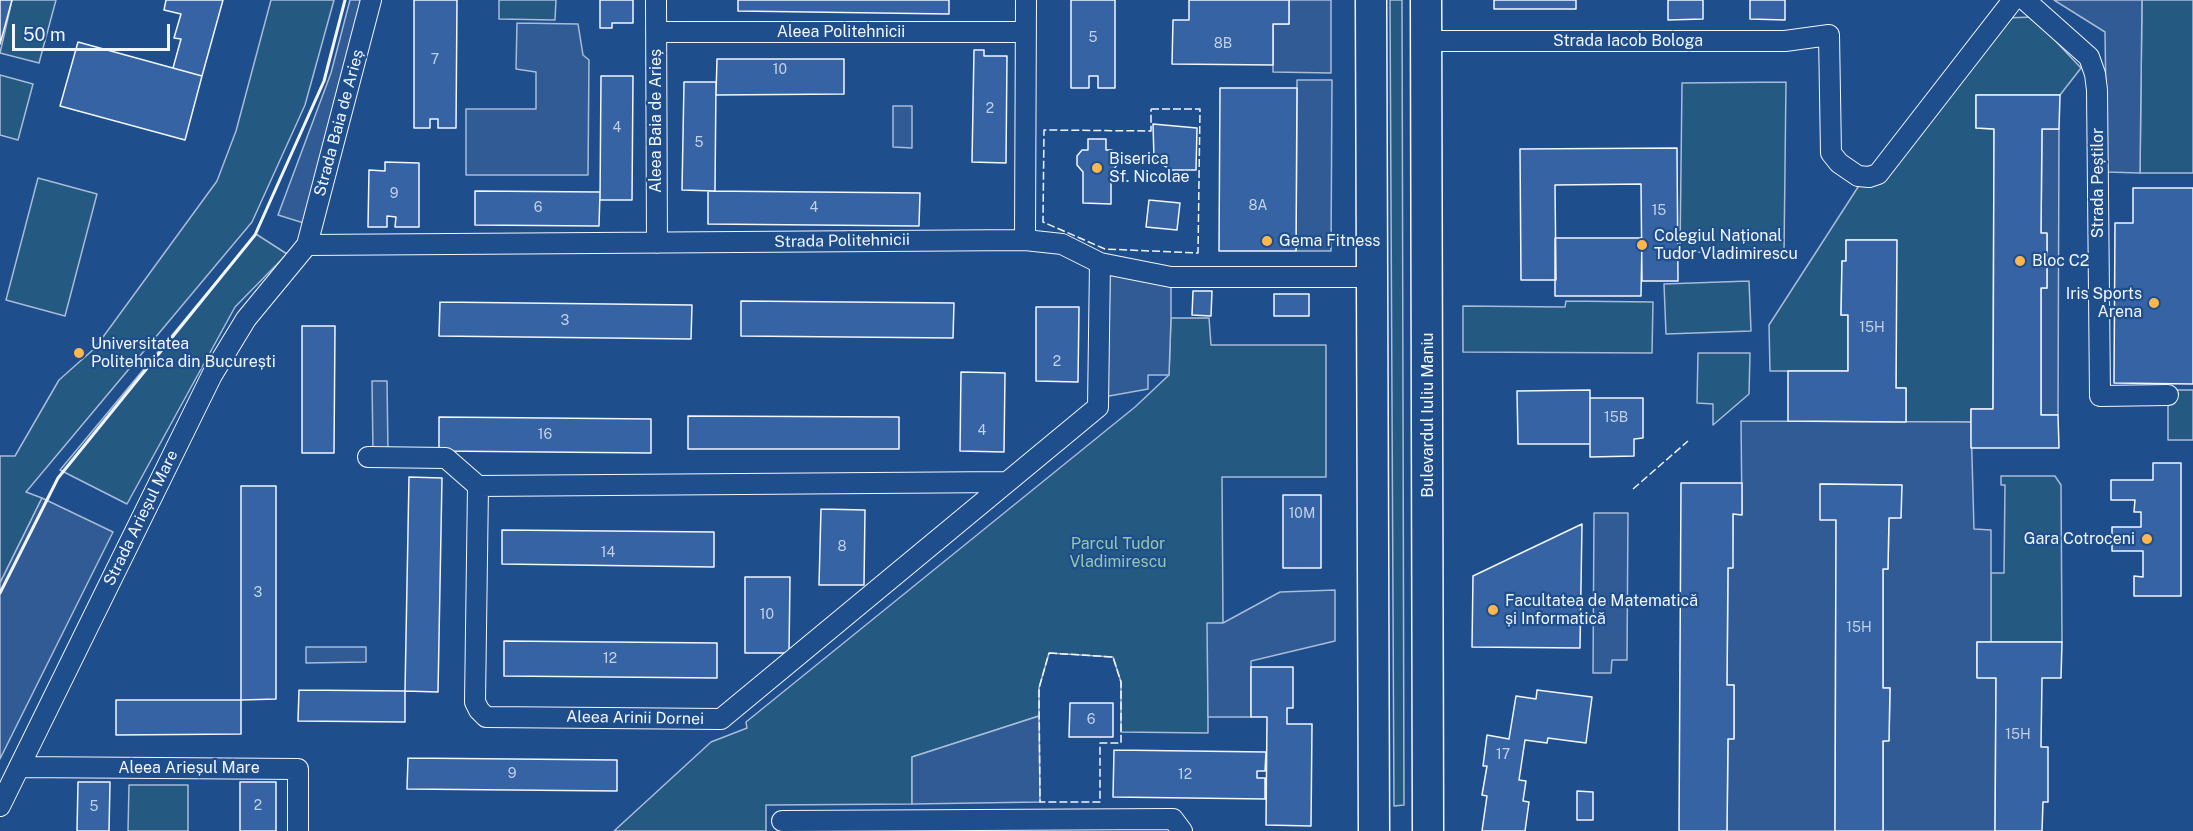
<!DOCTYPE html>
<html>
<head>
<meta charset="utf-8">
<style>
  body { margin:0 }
  #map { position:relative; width:2193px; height:831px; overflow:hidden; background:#1f4e8c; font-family:"Public Sans",sans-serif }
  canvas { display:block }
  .scale { position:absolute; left:12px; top:24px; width:158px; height:27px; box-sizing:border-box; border:3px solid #f2f6ff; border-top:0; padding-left:8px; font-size:18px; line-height:21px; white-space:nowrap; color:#f2f6ff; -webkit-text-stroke:4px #1f4e8c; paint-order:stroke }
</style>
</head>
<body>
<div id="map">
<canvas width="2193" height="831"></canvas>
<div class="scale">50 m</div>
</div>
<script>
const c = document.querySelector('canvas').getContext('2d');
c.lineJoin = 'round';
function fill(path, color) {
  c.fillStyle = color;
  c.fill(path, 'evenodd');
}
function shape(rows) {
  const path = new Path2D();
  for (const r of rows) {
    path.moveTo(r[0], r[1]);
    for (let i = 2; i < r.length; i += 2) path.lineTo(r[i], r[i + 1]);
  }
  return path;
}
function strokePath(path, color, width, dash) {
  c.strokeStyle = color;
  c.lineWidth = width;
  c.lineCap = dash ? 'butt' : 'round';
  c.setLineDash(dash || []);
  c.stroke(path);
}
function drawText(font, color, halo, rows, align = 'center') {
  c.font = font + ' "Public Sans",sans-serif';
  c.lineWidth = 4.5;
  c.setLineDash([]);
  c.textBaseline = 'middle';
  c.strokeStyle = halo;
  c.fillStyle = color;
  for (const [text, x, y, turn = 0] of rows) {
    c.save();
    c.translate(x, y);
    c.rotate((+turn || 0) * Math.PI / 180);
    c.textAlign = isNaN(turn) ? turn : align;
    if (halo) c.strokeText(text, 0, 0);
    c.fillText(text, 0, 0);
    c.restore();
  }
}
const green = shape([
  [12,0,56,0,39,63,0,53,12,0],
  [271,0,334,0,305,105,252,222,26,492,42,498,0,583,0,456,15,456,59,380,95,348,217,181,236,131,271,0],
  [499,0,556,0,555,20,499,19,499,0],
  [1390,0,1402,0,1404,805,1394,806,1390,0],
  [2142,0,2193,0,2193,173,2140,173,2142,0],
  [2033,17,2081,68,2060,95,1976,95,1976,128,1994,129,1993,409,1971,409,1971,422,1906,422,1906,388,1896,388,1896,240,1846,240,1846,261,1842,261,1841,315,1848,315,1848,371,1770,371,1769,325,1860,184,2004,18,2033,17],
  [0,75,33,84,18,140,0,135,0,75],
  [1786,82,1784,253,1680,252,1682,83,1786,82],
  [38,178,97,194,65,316,6,300,38,178],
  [256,234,287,254,235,307,127,504,60,470,256,234],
  [1749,281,1751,331,1666,334,1664,284,1749,281],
  [1566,301,1653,302,1652,353,1463,352,1463,306,1565,307,1566,301],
  [1171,318,1209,318,1211,345,1326,345,1326,477,1222,477,1223,623,1208,624,1208,733,1121,732,1121,682,1113,657,1049,653,1039,688,1039,716,912,757,912,804,766,805,766,831,614,831,711,742,747,728,746,722,1135,407,1169,375,1171,318],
  [1698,353,1750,353,1749,394,1713,425,1713,404,1697,403,1698,353],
  [2168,390,2193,390,2193,440,2168,440,2168,390],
  [2001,476,2055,476,2061,485,2062,642,1991,642,1991,573,2004,573,2005,485,2001,485,2001,476],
  [129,785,188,785,188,831,128,831,129,785]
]);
fill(green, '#245a82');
strokePath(green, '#a8bbd7', 1.5);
const parking = shape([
  [350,0,366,0,307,224,278,215,331,73,350,0],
  [1289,0,1331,0,1331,73,1273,72,1273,24,1289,24,1289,0],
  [2054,0,2142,0,2140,173,2107,172,2105,32,2054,0],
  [517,23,578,24,583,55,589,60,588,175,466,175,466,109,536,109,536,72,516,69,517,23],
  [1297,80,1332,80,1331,251,1296,251,1297,80],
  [893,106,912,106,912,148,893,147,893,106],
  [2042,129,2059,129,2058,415,2041,415,2041,288,2047,288,2047,234,2041,233,2042,129],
  [1100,263,1171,277,1171,318,1169,375,1148,375,1148,389,1098,398,1100,263],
  [372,381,387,381,388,453,373,453,372,381],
  [1741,421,1971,422,1974,529,1991,530,1991,642,1977,642,1977,677,1996,678,1995,831,1883,831,1883,741,1889,740,1890,688,1883,688,1883,569,1888,569,1889,518,1901,517,1901,485,1821,484,1836,520,1835,831,1727,831,1728,739,1734,738,1734,685,1727,685,1728,568,1732,568,1733,514,1742,514,1741,421],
  [42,498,113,532,0,759,0,583,42,498],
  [1594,513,1628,513,1627,660,1612,660,1611,673,1593,673,1594,513],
  [1335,590,1335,641,1251,661,1251,717,1208,717,1207,623,1223,623,1280,592,1335,590],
  [306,647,366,647,366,662,306,663,306,647],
  [1039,716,1040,802,912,804,912,757,1039,716]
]);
fill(parking, '#305b95');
strokePath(parking, '#a8bbd7', 1.5);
const building = shape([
  [0,0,12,0,0,44,0,0],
  [166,0,223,0,202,76,173,68,181,39,174,38,181,14,164,10,166,0],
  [414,0,457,0,456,128,438,128,438,119,430,119,430,128,414,128,414,0],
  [600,0,633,0,633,23,612,23,612,28,600,28,600,0],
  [738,0,949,0,949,14,738,11,738,0],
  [1071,0,1115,0,1115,88,1098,88,1098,76,1089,76,1089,88,1071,88,1071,0],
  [1189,0,1289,0,1289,24,1273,24,1273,65,1172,64,1173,20,1189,20,1189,0],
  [1494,0,1576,0,1576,9,1494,9,1494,0],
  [1668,0,1703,0,1703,19,1668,20,1668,0],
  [1750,0,1785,0,1785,20,1750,19,1750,0],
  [78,42,202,76,185,140,60,106,78,42],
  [974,50,984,50,984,56,1007,56,1006,163,972,162,974,50],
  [717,59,844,59,844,94,716,95,717,59],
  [601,76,633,76,632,200,600,200,601,76],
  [684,82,716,82,715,191,682,190,684,82],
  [1220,88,1297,88,1296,251,1219,251,1220,88],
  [1976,95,2060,95,2059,129,2042,129,2041,233,2047,233,2047,288,2041,288,2041,415,2058,415,2059,448,1971,448,1971,409,1993,409,1994,129,1976,128,1976,95],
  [1153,124,1197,128,1196,170,1171,170,1154,159,1153,124],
  [1088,139,1106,139,1106,150,1112,150,1117,156,1117,165,1111,172,1111,204,1083,203,1083,172,1077,165,1077,156,1082,150,1088,150,1088,139],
  [1677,148,1678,281,1642,281,1641,184,1555,185,1556,280,1521,280,1520,149,1677,148],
  [385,162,419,163,419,227,395,227,396,217,387,216,387,227,368,227,369,170,385,171,385,162],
  [2133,188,2193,188,2193,384,2114,383,2115,223,2133,223,2133,188],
  [475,191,600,192,599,226,475,225,475,191],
  [708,191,920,193,919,226,708,224,708,191],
  [1149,200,1180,203,1177,230,1146,227,1149,200],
  [1555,238,1642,238,1641,296,1555,296,1555,238],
  [1846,240,1897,240,1896,388,1906,388,1906,422,1788,421,1788,371,1848,371,1848,315,1841,315,1842,261,1846,261,1846,240],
  [1193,291,1212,291,1211,316,1192,315,1193,291],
  [1274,294,1309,294,1309,316,1274,316,1274,294],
  [741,301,954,303,953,338,741,336,741,301],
  [440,302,692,305,691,339,439,336,440,302],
  [1036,307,1079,307,1078,382,1036,381,1036,307],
  [302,326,335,326,334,453,302,453,302,326],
  [961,372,1005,373,1004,452,960,451,961,372],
  [1590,390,1590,444,1518,444,1517,391,1590,390],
  [1590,398,1643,398,1643,438,1634,439,1634,456,1590,457,1590,398],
  [688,416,899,417,899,449,688,449,688,416],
  [439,417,651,419,651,453,439,451,439,417],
  [2153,463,2181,463,2181,596,2134,596,2134,576,2143,577,2143,551,2112,551,2112,527,2141,527,2141,512,2134,512,2135,500,2111,500,2111,480,2153,480,2153,463],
  [409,477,442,478,438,692,405,691,409,477],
  [1681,483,1742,483,1742,515,1733,514,1733,568,1728,568,1727,685,1734,685,1734,739,1728,739,1727,831,1679,831,1681,483],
  [1820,484,1902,485,1901,518,1889,518,1888,569,1883,569,1883,688,1890,688,1889,741,1883,741,1883,831,1835,831,1836,520,1820,520,1820,484],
  [241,486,276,486,276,699,241,700,241,486],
  [1283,495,1321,495,1321,568,1283,568,1283,495],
  [821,509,865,510,864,585,819,585,821,509],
  [1582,524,1580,648,1472,647,1473,576,1582,524],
  [502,530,714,532,714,567,502,564,502,530],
  [745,577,790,577,789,653,745,653,745,577],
  [504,641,717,643,717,678,504,676,504,641],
  [1977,642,2062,642,2061,678,2042,678,2041,747,2048,747,2048,802,2043,802,2042,831,1995,831,1996,678,1977,678,1977,642],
  [1251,667,1293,667,1293,708,1287,708,1287,724,1312,724,1311,826,1266,825,1267,717,1251,717,1251,667],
  [299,690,405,691,405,722,298,721,299,690],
  [1537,690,1592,697,1586,743,1548,738,1547,743,1525,740,1519,780,1526,781,1523,801,1529,802,1525,831,1482,831,1487,796,1482,795,1487,766,1483,766,1487,735,1509,739,1516,696,1536,699,1537,690],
  [116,700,241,700,241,734,116,735,116,700],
  [1070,703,1113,703,1113,737,1069,737,1070,703],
  [1114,750,1266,752,1265,771,1257,771,1257,778,1265,778,1265,799,1113,797,1114,750],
  [408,758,617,760,617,791,407,789,408,758],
  [78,782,110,782,109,831,77,831,78,782],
  [240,782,276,782,276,831,240,831,240,782],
  [1577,791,1593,792,1593,820,1577,820,1577,791]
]);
fill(building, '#3563a3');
strokePath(building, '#f2f6ff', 1.5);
const street = shape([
  [656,0,657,243],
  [2025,0,2089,57,2095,74,2097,90,2100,396,2168,395],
  [656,32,1026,32],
  [1426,41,1785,41,1829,35,1831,153,1839,163,1858,176,1869,177,1878,174,2013,0],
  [1025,240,1026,0],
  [307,245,1025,240,1062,244,1100,263,1171,277,1372,277],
  [368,457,446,458,478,486,1005,482],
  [478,486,475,702,479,710,486,717,721,719,1098,407,1100,263],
  [19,767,298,769,298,831],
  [0,806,212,375,246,319,307,245,371,0],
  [782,821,1173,819,1182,831]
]);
const primary = shape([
  [1371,0,1374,831],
  [1426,0,1428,831]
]);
strokePath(street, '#f2f6ff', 22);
strokePath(primary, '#f2f6ff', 33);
strokePath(street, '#1f4e8c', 20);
strokePath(primary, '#1f4e8c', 30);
strokePath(shape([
  [1151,109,1200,109,1198,253,1105,249,1043,222,1044,130,1151,131,1151,109],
  [1633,489,1688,441],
  [1049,653,1113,657,1121,682,1121,743,1100,743,1100,802,1040,802,1039,688,1049,653]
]), '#f2f6ff', 1.5, [8, 3]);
strokePath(shape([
  [0,593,58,478,255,235,324,81,345,0]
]), '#f2f6ff', 3);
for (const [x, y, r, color] of [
  [1097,168,6,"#ffb74d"],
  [1267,241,6,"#ffb74d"],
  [1642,245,6,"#ffb74d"],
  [2020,261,6,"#ffb74d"],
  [2154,303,6,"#ffb74d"],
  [79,353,6,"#ffb74d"],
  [2147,539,6,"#ffb74d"],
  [1493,610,6,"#ffb74d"]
]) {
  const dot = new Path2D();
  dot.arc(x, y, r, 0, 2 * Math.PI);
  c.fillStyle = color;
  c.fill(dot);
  strokePath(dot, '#1f4e8c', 2);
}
drawText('14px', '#c3d1e8', null, [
  ["5",1093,38],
  ["8B",1223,44],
  ["7",435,60],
  ["10",780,70],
  ["2",990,109],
  ["4",617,128],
  ["5",699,143],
  ["9",394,194],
  ["8A",1258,206],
  ["6",538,208],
  ["4",814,208],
  ["15",1659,211],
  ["3",565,321],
  ["15H",1872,328],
  ["2",1057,362],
  ["15B",1616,418],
  ["4",982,431],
  ["16",545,435],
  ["10M",1302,514],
  ["8",842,547],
  ["14",608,553],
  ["3",258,593],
  ["10",767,615],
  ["15H",1859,628],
  ["12",610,659],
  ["6",1091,720],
  ["15H",2018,735],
  ["17",1503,755],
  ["9",512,774],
  ["12",1185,775],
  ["2",258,806],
  ["5",94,807]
]);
drawText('16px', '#f2f6ff', '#1f4e8c', [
  ["Aleea Politehnicii",841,32],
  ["Strada Iacob Bologa",1628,41],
  ["Aleea Baia de Arieș",656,121,-90],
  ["Strada Baia de Arieș",339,123,-75],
  ["Strada Peștilor",2098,183,-90],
  ["Strada Politehnicii",842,241,-1],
  ["Bulevardul Iuliu Maniu",1428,415,-90],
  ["Strada Arieșul Mare",141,518,-64],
  ["Aleea Arinii Dornei",635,718,1],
  ["Aleea Arieșul Mare",189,768]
]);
drawText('16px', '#f2f6ff', '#1f4e8c', [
  ["Biserica",1109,159],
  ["Sf. Nicolae",1109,177],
  ["Colegiul Național",1654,236],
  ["Tudor Vladimirescu",1654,254],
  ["Gema Fitness",1279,241],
  ["Bloc C2",2032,261],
  ["Iris Sports",2142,294,"right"],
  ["Arena",2142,312,"right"],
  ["Universitatea",91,344],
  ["Politehnica din București",91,362],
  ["Gara Cotroceni",2135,539,"right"],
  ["Facultatea de Matematică",1505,601],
  ["și Informatică",1505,619]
], 'left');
drawText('16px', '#97c8a6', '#1f4e8c', [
  ["Parcul Tudor",1118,544],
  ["Vladimirescu",1118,562]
]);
</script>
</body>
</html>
